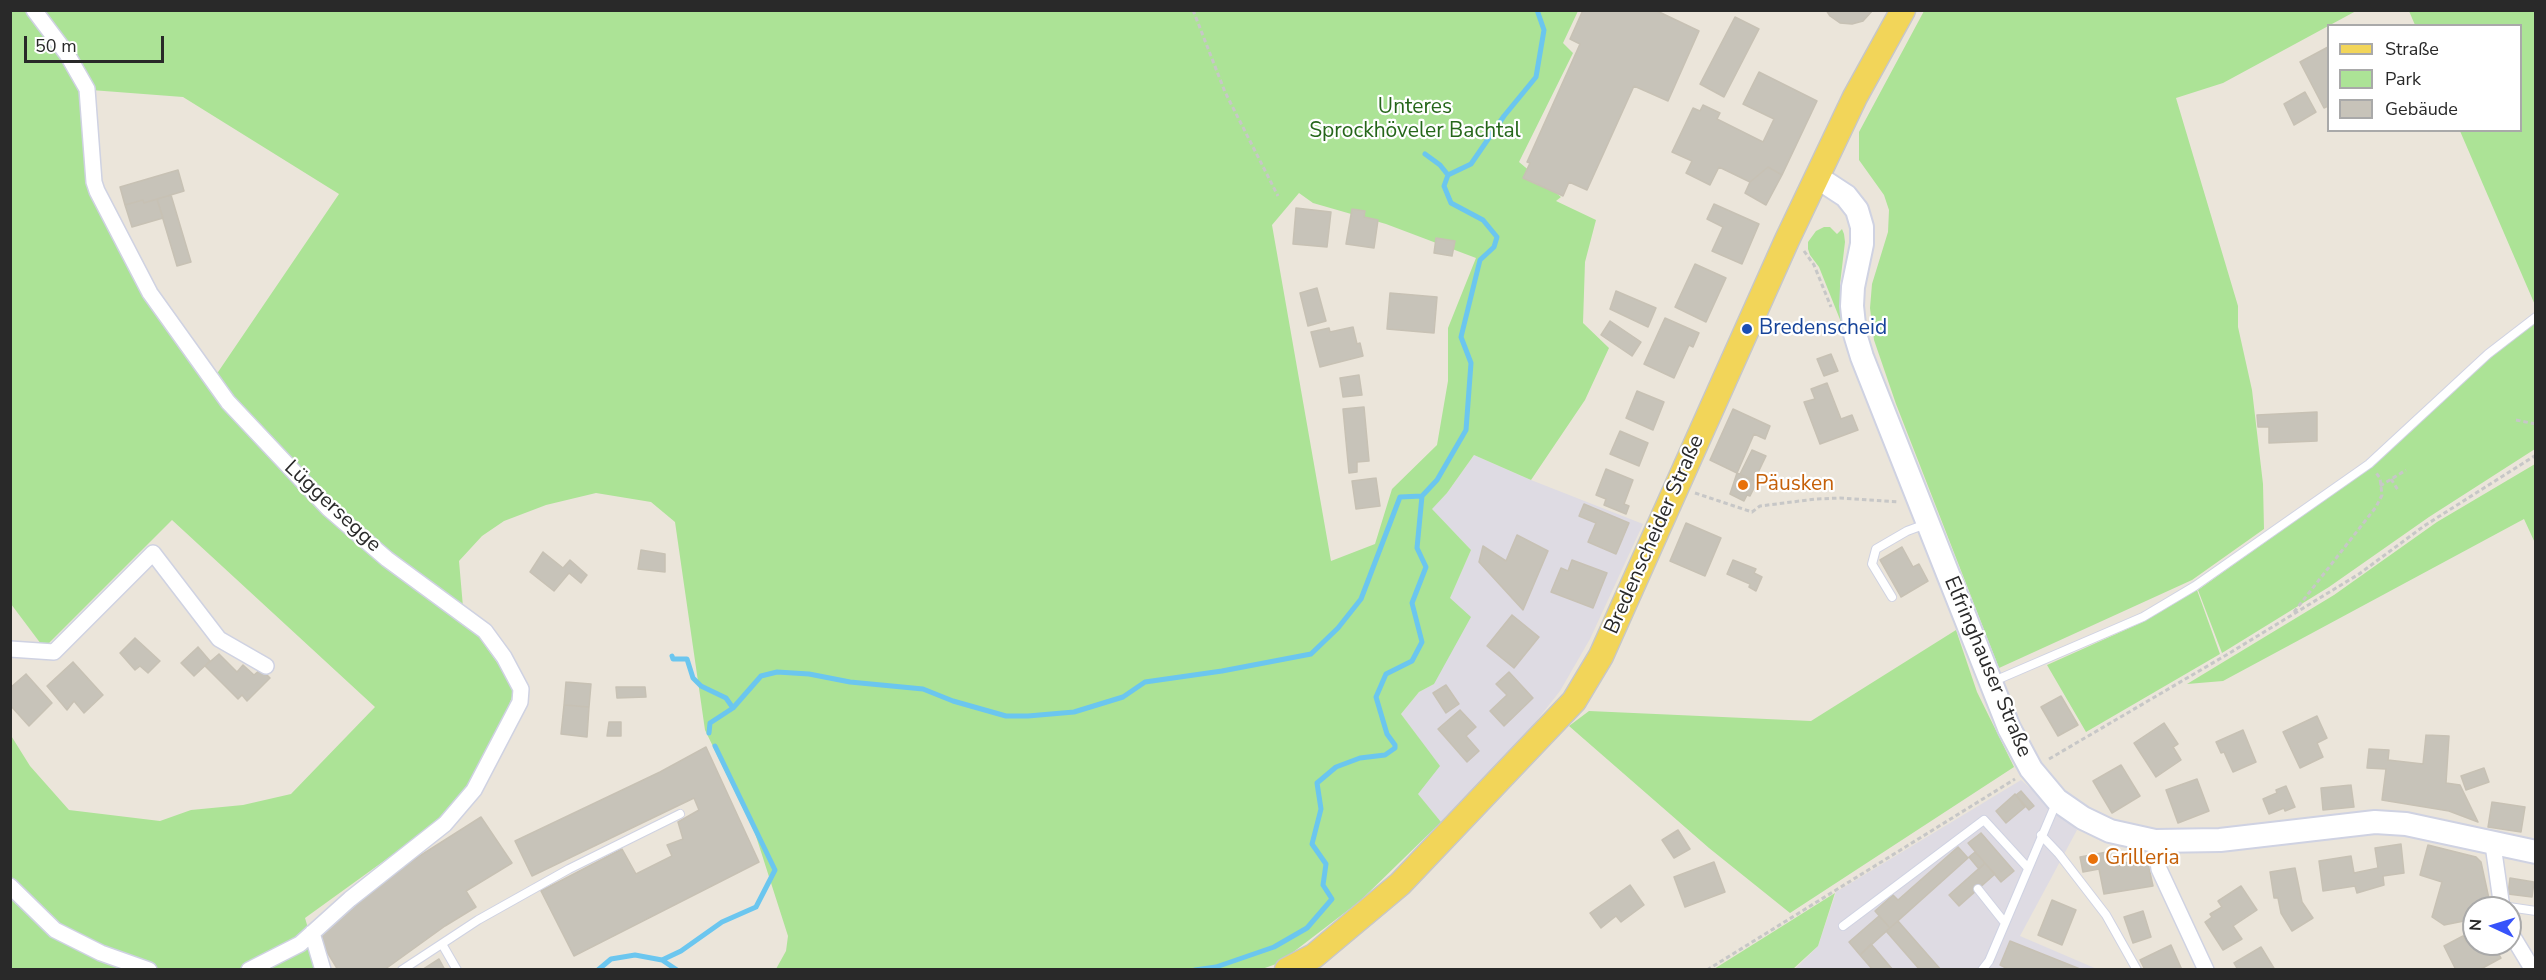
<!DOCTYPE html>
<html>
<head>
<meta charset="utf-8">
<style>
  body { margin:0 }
  #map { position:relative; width:2546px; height:980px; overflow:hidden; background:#ebe5da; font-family:"Nunito Sans",sans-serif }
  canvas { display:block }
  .frame { position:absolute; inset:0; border:12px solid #292929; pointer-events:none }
  .legend { position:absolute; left:2327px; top:24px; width:195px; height:108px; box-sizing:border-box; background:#fff; border:2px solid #a9a9a9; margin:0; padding:8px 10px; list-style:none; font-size:18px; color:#292929 }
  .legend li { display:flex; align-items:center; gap:12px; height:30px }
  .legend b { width:30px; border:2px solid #a9a9a9 }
  .north { position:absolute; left:2462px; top:896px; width:60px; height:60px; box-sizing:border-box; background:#fff; border:2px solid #a9a9a9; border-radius:50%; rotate:274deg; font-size:16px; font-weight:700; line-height:24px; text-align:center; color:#292929 }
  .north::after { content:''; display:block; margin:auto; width:21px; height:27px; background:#3753fb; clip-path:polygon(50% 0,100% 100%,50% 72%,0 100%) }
  .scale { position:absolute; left:24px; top:36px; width:140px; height:27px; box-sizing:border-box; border:3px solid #292929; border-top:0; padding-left:8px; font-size:18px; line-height:21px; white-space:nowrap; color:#292929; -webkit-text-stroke:4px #fff; paint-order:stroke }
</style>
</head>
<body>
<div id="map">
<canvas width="2546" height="980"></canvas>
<div class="frame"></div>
<ul class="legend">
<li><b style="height:8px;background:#f2d559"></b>Straße</li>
<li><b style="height:16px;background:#ace396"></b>Park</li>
<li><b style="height:16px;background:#c7c3b9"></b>Gebäude</li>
</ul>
<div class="north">N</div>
<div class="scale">50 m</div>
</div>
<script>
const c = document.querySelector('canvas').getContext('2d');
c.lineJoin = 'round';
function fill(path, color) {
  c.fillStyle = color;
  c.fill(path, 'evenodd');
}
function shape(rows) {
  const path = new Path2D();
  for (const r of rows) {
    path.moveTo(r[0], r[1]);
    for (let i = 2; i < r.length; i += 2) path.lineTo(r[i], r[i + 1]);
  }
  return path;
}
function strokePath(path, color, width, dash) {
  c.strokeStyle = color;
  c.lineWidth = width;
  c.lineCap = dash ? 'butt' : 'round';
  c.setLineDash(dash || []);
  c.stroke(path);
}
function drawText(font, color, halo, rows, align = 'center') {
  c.font = font + ' "Nunito Sans",sans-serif';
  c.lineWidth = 4.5;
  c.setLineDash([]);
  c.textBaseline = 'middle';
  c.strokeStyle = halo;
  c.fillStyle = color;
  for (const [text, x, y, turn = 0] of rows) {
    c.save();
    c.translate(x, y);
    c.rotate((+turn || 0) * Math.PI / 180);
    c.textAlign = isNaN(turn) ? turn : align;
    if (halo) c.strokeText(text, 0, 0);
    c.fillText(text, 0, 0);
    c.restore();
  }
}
fill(shape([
  [1474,455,1531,480,1643,524,1590,639,1560,691,1523,738,1441,822,1417,794,1418,737,1401,714,1419,692,1434,684,1450,598,1471,550,1431,509,1447,493],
  [2021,780,2077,830,2020,936,2097,969,1794,970,1818,946,1836,892]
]), '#dedbe3');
fill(shape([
  [28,10,86,91,91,191,223,406,265,453,325,512,474,630,503,671,514,692,499,730,467,788,431,827,305,918,320,969,11,969,10,734,30,766,69,810,160,821,191,810,243,805,291,794,375,707,172,520,44,648,11,604,10,11],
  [36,11,1578,11,1563,43,1573,53,1519,162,1561,197,1556,201,1596,220,1585,262,1583,323,1609,348,1585,400,1531,480,1474,455,1447,493,1432,509,1471,550,1450,598,1471,617,1434,684,1419,692,1401,714,1440,766,1418,794,1441,822,1360,901,1279,963,1262,969,776,969,786,951,788,936,755,833,705,730,675,522,651,502,596,493,546,505,504,521,482,536,459,561,463,607,405,567,333,505,248,417,216,375,339,194,183,97,91,90],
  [1299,193,1313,203,1386,224,1476,258,1448,328,1448,381,1437,445,1392,489,1375,544,1331,561,1272,225],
  [1924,11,2356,11,2223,83,2176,98,2238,306,2238,327,2252,390,2263,484,2264,529,2192,580,1999,668,1896,404,1874,340,1870,308,1872,284,1888,232,1889,210,1884,195,1859,160,1859,132],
  [2409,11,2535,11,2535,305,2460,131,2520,130,2520,26,2415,25],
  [1824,227,1830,227,1837,234,1842,229,1844,234,1845,242,1840,284,1843,327,1819,267,1810,255,1808,249,1808,242,1816,231],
  [2535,320,2535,449,2429,517,2329,587,2222,653,2198,590,2361,474,2486,359],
  [2535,464,2535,543,2524,519,2223,681,2187,684,2334,595,2437,522],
  [2197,590,2220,654,2086,732,2047,665,2143,622],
  [1956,630,1977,692,2014,767,1790,913,1709,848,1569,726,1589,711,1811,721],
  [1835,893,1818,946,1793,969,1714,969]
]), '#ace396');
strokePath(shape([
  [1425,154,1440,165,1448,175],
  [672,656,673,659,687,659,693,678,701,686,726,698,733,708],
  [709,733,710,723,733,708,761,676,777,672,809,674,850,682,923,689,953,701,1006,716,1028,716,1074,712,1123,697,1145,682,1222,671,1311,654,1338,628,1361,599,1400,497,1422,496],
  [662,960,681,951,722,922,756,907,775,870,715,746],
  [598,970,611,959,635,955,662,960,677,970],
  [1195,970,1216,967,1274,947,1307,928,1332,899,1323,885,1326,864,1312,844,1321,809,1317,783,1336,767,1360,758,1385,755,1395,748,1395,745,1387,734,1376,697,1386,674,1412,661,1422,642,1412,603,1426,567,1417,548,1422,496,1437,480,1466,430,1471,363,1461,337,1480,260,1494,247,1497,237,1483,220,1451,203,1444,186,1448,175,1471,164,1504,116,1536,77,1544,30,1537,10]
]), '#6bc6ef', 5);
const building = shape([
  [1583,10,1655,10,1699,31,1668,101,1634,86,1587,190,1569,182,1563,196,1523,178,1530,163,1527,162,1580,44,1570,39,1583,10],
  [1826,10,1873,10,1863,21,1852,24,1840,23,1830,16,1826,10],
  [1735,17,1759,29,1724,97,1700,84,1735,17],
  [2328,47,2328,106,2324,108,2300,62,2328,47],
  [1759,72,1817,101,1782,175,1768,167,1750,182,1719,167,1710,185,1686,173,1692,161,1672,152,1693,108,1700,111,1703,105,1720,113,1717,119,1763,142,1774,119,1743,104,1759,72],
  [2305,92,2316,112,2294,125,2284,104,2305,92],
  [1768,167,1782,175,1766,205,1745,193,1750,182,1768,167],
  [178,170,184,191,144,203,143,200,125,205,120,187,178,170],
  [171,195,191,262,177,266,157,199,171,195],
  [157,199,163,218,132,227,125,205,143,200,144,203,157,199],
  [1714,204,1759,224,1742,264,1712,251,1723,227,1707,219,1714,204],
  [1296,208,1331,212,1327,247,1293,244,1296,208],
  [1352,209,1365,211,1364,217,1378,220,1374,248,1346,244,1352,209],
  [1436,238,1455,241,1452,256,1434,253,1436,238],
  [1695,264,1726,278,1706,322,1675,307,1695,264],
  [1317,288,1326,321,1308,326,1300,293,1317,288],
  [1616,291,1656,308,1648,327,1610,309,1616,291],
  [1390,293,1437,297,1434,333,1387,329,1390,293],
  [1665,318,1699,333,1693,347,1689,345,1674,378,1644,364,1665,318],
  [1610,321,1641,342,1632,356,1601,335,1610,321],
  [1353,327,1357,344,1360,343,1363,356,1320,367,1311,332,1329,328,1330,332,1353,327],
  [1831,354,1838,371,1824,376,1817,359,1831,354],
  [1359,375,1362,395,1343,397,1340,378,1359,375],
  [1827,383,1841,419,1852,415,1858,430,1820,444,1804,402,1815,399,1811,389,1827,383],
  [1637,391,1664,402,1653,430,1626,418,1637,391],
  [1364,407,1369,461,1357,462,1357,472,1349,473,1343,409,1364,407],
  [1733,409,1770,426,1765,439,1754,434,1737,473,1710,460,1733,409],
  [2317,412,2317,441,2269,443,2269,427,2258,427,2257,415,2317,412],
  [1620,431,1648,443,1639,466,1610,454,1620,431],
  [1752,450,1766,456,1754,481,1740,474,1752,450],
  [1606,469,1633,480,1624,504,1629,506,1626,514,1604,505,1606,499,1596,495,1606,469],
  [1737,473,1757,482,1750,496,1747,495,1744,501,1730,494,1737,473],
  [1376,478,1380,506,1356,509,1352,481,1376,478],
  [1584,504,1629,523,1616,554,1588,542,1596,523,1579,516,1584,504],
  [1686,523,1721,538,1705,576,1670,561,1686,523],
  [1517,535,1548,551,1523,610,1479,562,1483,546,1506,561,1517,535],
  [1902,547,1913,567,1919,564,1928,581,1901,597,1880,560,1902,547],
  [641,550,665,554,665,572,638,569,641,550],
  [543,552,563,568,570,560,587,575,581,583,569,573,554,591,530,572,543,552],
  [1572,560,1607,573,1593,608,1551,592,1561,568,1568,571,1572,560],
  [1733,560,1756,569,1754,573,1762,577,1756,591,1749,587,1750,584,1727,574,1733,560],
  [1512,615,1539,637,1514,668,1487,646,1512,615],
  [135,638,160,661,148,673,140,666,135,670,120,653,135,638],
  [198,647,210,661,194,676,181,663,198,647],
  [219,654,237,672,243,665,254,675,261,669,270,678,247,701,242,695,238,699,205,666,219,654],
  [73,662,103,695,84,713,74,701,67,710,47,686,73,662],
  [1509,672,1533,698,1504,726,1490,711,1507,695,1496,684,1509,672],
  [26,674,52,703,29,726,10,705,10,688,26,674],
  [566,682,591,684,589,707,564,705,566,682],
  [1446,685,1459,704,1446,713,1433,693,1446,685],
  [616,687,645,687,646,697,617,698,616,687],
  [2061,696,2078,725,2058,736,2041,707,2061,696],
  [564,705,589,707,587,737,561,734,564,705],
  [1460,710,1476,727,1466,736,1479,751,1467,762,1438,729,1460,710],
  [2317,716,2327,738,2317,743,2323,757,2300,768,2283,732,2317,716],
  [609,722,621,722,621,736,607,736,609,722],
  [2164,723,2178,744,2173,747,2181,760,2156,777,2134,743,2164,723],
  [2243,730,2256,762,2233,772,2224,752,2221,753,2216,742,2243,730],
  [2426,735,2449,736,2446,783,2460,785,2478,822,2449,811,2382,800,2386,769,2367,768,2369,749,2389,750,2388,760,2423,764,2426,735],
  [706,747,759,862,574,956,541,891,622,849,636,874,672,856,667,845,683,839,678,822,699,810,694,798,532,876,515,841,660,772,706,747],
  [2121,765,2140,796,2112,813,2093,781,2121,765],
  [2484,768,2489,782,2466,790,2461,776,2484,768],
  [2197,779,2209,811,2178,823,2166,790,2197,779],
  [2351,785,2354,807,2323,810,2321,788,2351,785],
  [2286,786,2295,807,2285,811,2284,808,2269,814,2263,799,2277,793,2276,790,2286,786],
  [2021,791,2034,806,2029,810,2016,795,2021,791],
  [2015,794,2025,807,2006,823,1996,811,2015,794],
  [2492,802,2525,807,2521,832,2488,827,2492,802],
  [481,817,512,863,466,891,476,907,445,926,384,970,338,970,315,932,355,897,481,817],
  [1678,830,1690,849,1674,858,1662,840,1678,830],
  [1981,833,2014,871,2001,882,1968,843,1981,833],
  [2401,844,2404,873,2383,876,2384,885,2357,893,2355,886,2323,891,2319,861,2351,856,2354,873,2378,868,2375,848,2401,844],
  [2428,845,2476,857,2481,862,2491,908,2474,908,2474,919,2444,925,2432,917,2442,882,2420,875,2428,845],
  [1958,847,1968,858,1890,928,1875,911,1893,895,1898,900,1958,847],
  [1975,852,1985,863,1979,869,1969,857,1975,852],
  [2107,852,2112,855,2113,865,2147,859,2153,886,2104,894,2099,869,2083,872,2080,857,2107,852],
  [1714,862,1725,892,1685,907,1674,877,1714,862],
  [1985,863,1995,874,1959,906,1949,895,1985,863],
  [2295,868,2302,902,2313,918,2292,931,2281,913,2278,898,2274,898,2270,872,2295,868],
  [2510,878,2534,882,2532,897,2508,894,2510,878],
  [1630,885,1644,905,1621,922,1616,916,1601,928,1590,913,1630,885],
  [2241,886,2257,910,2233,926,2242,939,2223,950,2205,922,2212,917,2210,914,2222,907,2218,901,2241,886],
  [2052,900,2076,910,2062,945,2038,935,2052,900],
  [2143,911,2151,937,2133,943,2124,917,2143,911],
  [1879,916,1890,928,1860,955,1849,942,1879,916],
  [1898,921,1941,970,1920,970,1886,931,1898,921],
  [2463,936,2466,942,2474,937,2474,944,2493,944,2501,958,2479,970,2456,970,2444,946,2463,936],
  [2010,941,2080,969,2079,970,2010,970,2000,965,2010,941],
  [1871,944,1893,970,1873,970,1860,955,1871,944],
  [2171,945,2182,970,2145,970,2140,960,2171,945],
  [2261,947,2275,970,2238,970,2234,963,2261,947],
  [439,959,445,970,422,970,439,959]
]);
fill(building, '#c7c3b9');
strokePath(building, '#c7c1b4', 1.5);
const service = shape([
  [1892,597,1872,564,1876,549,1907,531,1926,524],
  [1994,681,2143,617,2195,586,2369,464,2488,354,2536,317],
  [2041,835,2059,854,2106,915,2137,970],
  [1978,889,2005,923],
  [2502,906,2536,911],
  [1843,926,1984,820,2028,868],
  [442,944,457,970],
  [402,970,478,920,569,869,680,814],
  [1982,970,1989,961,2057,801]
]);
const minor = shape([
  [34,10,67,54,87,89,94,182,97,191,150,293,228,402,329,509,387,559,485,631,504,657,521,689,520,702,474,790,445,824,350,899,300,944,249,970],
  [10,649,54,652,153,553,219,639,266,666],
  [2155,841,2159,869,2206,970],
  [2493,845,2502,908],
  [10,886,55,930,101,953,149,970],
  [2510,932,2533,970],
  [312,933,323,970]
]);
const secondary = shape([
  [1817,177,1846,196,1857,210,1862,227,1862,244,1853,287,1852,306,1855,334,1862,357,2009,728,2031,769,2057,800,2083,818,2110,831,2155,841,2220,840,2375,822,2406,824,2536,852]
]);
const primary = shape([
  [1287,970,1314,956,1400,884,1574,701,1601,656,1787,240,1855,97,1903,10]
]);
strokePath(service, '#cfd2e2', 10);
strokePath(minor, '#cfd2e2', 18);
strokePath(secondary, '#cfd2e2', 26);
strokePath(primary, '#c7c7c7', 27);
strokePath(shape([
  [1193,10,1225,92,1278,196],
  [1804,251,1814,265,1831,307],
  [2516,420,2536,424],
  [2391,479,2398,490],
  [2380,486,2406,470],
  [1695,493,1752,512,1760,506,1816,499,1840,498,1899,502],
  [2294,612,2376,507,2382,495,2380,478,2376,473],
  [2049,759,2228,654,2359,574,2424,526,2536,455],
  [1707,970,2015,779]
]), '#c7c7c7', 3, [4.5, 3]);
strokePath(service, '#fff', 8);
strokePath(minor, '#fff', 15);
strokePath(secondary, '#fff', 22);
strokePath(primary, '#f2d559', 24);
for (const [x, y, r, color] of [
  [1747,329,6,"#1a4fb4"],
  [1743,485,6,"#e8710a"],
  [2093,859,6,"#e8710a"]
]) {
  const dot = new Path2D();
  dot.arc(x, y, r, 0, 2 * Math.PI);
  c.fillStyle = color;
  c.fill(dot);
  strokePath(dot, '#fff', 2);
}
drawText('21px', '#256619', '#fff', [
  ["Unteres",1415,108],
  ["Sprockhöveler Bachtal",1415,132]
]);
drawText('21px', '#164399', '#fff', [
  ["Bredenscheid",1759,329]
], 'left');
drawText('21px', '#c56008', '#fff', [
  ["Päusken",1755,485],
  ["Grilleria",2105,859]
], 'left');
drawText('21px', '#292929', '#fff', [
  ["Lüggersegge",332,507,43],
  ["Bredenscheider Straße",1655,535,-66],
  ["Elfringhauser Straße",1987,667,67]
]);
</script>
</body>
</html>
